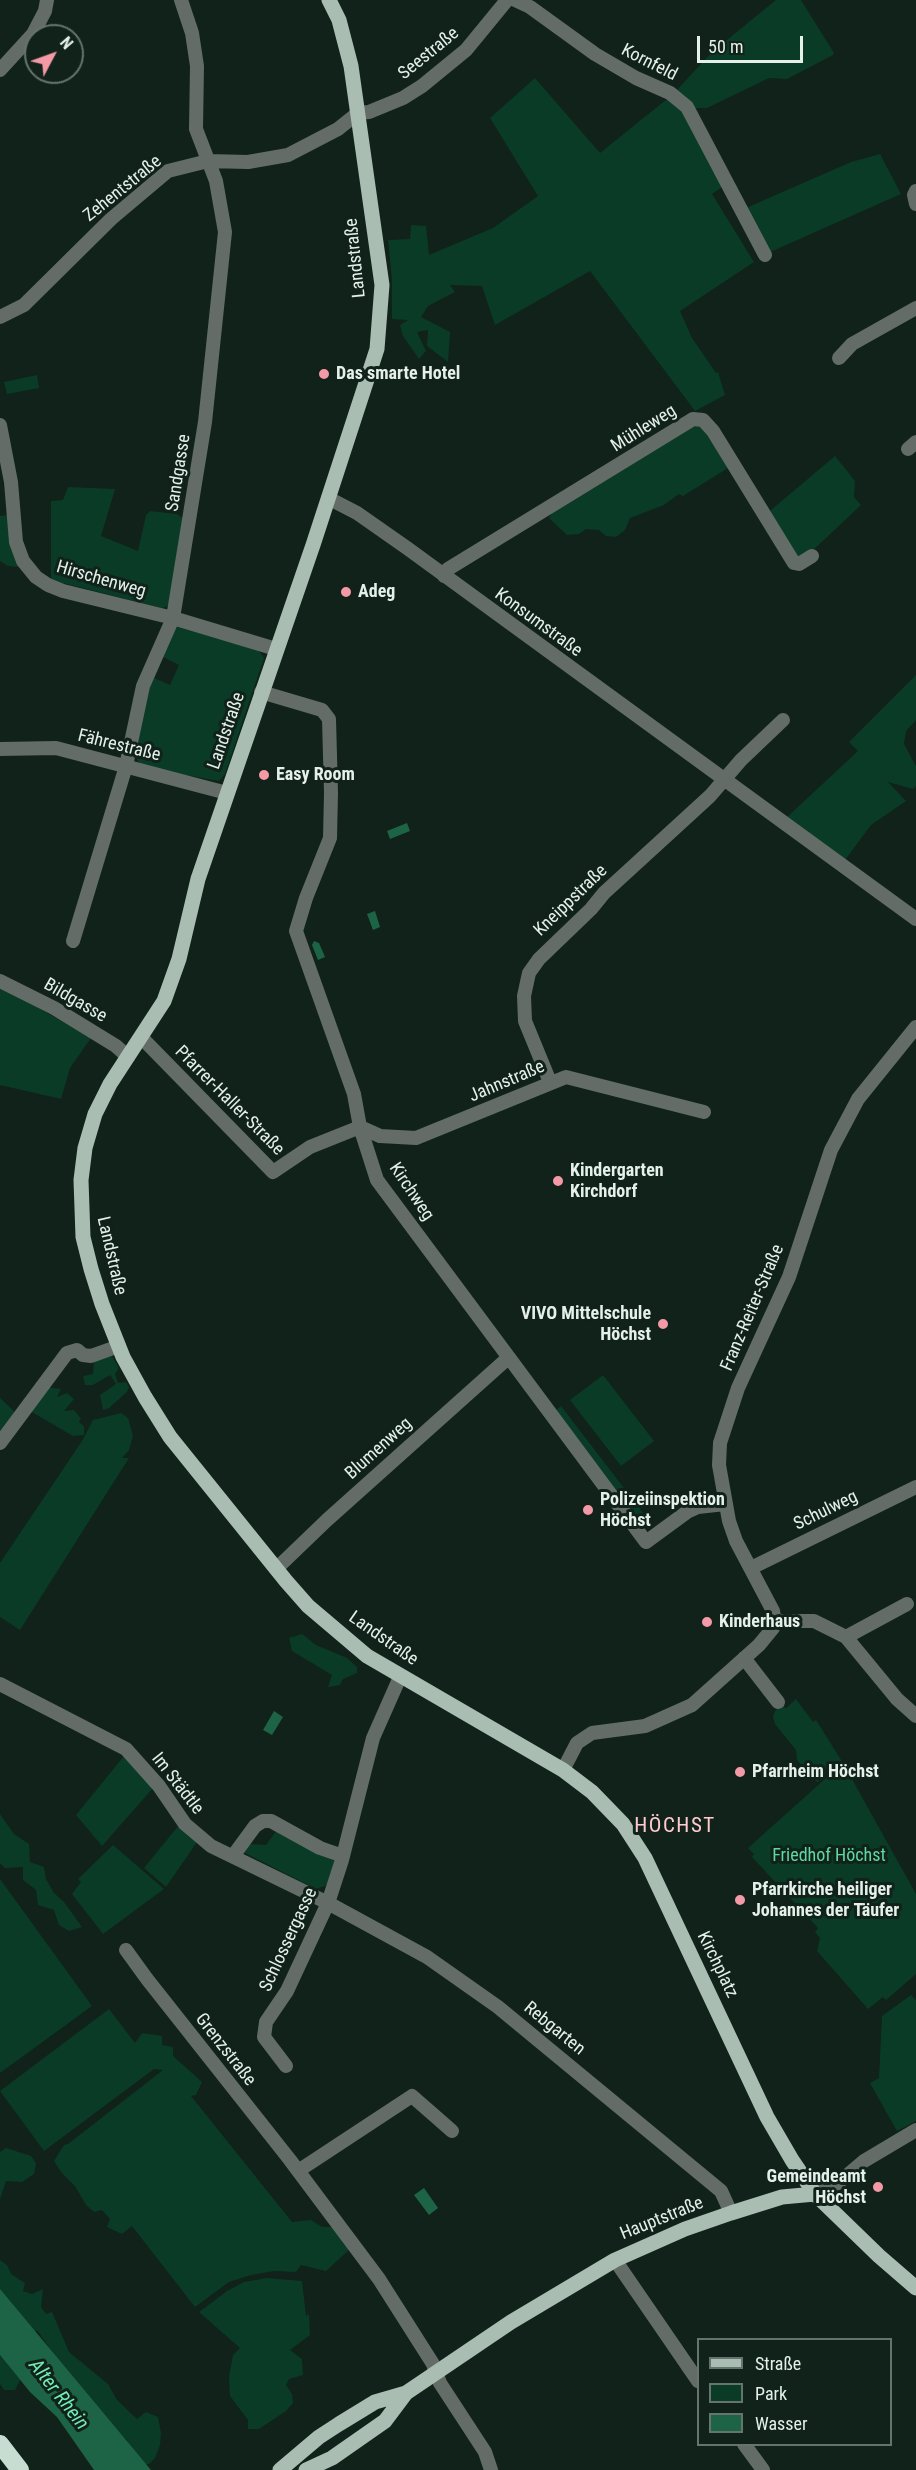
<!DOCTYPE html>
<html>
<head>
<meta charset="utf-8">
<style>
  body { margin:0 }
  #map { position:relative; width:916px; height:2470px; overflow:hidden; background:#102219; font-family:"Roboto Condensed",sans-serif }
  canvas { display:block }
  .legend { position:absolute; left:697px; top:2338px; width:195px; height:108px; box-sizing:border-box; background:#102219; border:2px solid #65746d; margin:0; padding:8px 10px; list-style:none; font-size:18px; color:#e5f0ea }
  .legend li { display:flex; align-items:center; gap:12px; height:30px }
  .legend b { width:30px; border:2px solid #65746d }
  .north { position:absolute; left:24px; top:24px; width:60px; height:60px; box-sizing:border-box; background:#102219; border:2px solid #65746d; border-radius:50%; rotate:49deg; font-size:16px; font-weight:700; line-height:24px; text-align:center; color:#e5f0ea }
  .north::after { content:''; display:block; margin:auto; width:21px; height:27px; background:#f49aa6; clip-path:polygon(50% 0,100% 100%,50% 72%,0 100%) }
  .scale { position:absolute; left:697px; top:36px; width:106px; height:27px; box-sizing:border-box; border:3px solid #e5f0ea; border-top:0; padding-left:8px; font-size:18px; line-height:21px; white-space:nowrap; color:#e5f0ea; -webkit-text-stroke:4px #102219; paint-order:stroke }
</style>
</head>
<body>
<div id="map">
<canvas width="916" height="2470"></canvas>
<ul class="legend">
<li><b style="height:8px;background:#aabdb3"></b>Straße</li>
<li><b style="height:16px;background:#0a3b27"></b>Park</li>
<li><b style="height:16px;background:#1d6446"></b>Wasser</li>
</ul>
<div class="north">N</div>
<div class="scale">50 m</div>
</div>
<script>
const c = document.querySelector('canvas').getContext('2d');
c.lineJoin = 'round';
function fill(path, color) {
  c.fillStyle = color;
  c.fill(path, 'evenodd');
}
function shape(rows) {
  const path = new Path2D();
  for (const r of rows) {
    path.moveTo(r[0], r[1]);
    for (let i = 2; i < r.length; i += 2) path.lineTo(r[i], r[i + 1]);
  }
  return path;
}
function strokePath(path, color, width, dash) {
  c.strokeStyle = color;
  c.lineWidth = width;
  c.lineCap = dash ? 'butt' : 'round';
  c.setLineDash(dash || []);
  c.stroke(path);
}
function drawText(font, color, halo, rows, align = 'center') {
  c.font = font + ' "Roboto Condensed",sans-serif';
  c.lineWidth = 6;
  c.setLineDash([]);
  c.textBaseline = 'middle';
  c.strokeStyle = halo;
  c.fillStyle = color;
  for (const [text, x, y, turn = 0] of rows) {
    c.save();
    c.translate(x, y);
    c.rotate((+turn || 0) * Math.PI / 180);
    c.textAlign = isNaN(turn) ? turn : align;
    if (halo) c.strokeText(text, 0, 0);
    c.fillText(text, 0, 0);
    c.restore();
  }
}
fill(shape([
  [776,0,801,0,834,53,833,55,787,79,769,78,707,108,694,108,675,92,712,52],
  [535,78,600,153,667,99,679,105,724,186,712,194,754,262,680,311,692,338,716,373,718,372,725,395,695,411,590,271,495,325,482,286,450,285,455,292,428,306,421,317,450,332,448,362,427,346,428,330,417,332,426,351,419,359,403,336,400,325,408,320,392,319,392,280,388,240,410,239,411,225,426,226,429,255,493,228,538,196,490,118],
  [880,154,901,194,768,253,746,208,851,162],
  [37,375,39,388,7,394,4,382],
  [698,425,705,431,728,468,683,496,679,494,664,505,630,518,625,530,616,537,606,536,599,530,586,529,579,534,567,535,549,518,553,511,690,426],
  [835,456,855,481,854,497,861,505,809,554,795,558,769,516,771,510],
  [68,487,115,489,101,536,138,551,146,515,150,511,177,514,185,520,168,606,162,608,51,580,51,501,63,500],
  [9,515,22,563,18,567,8,566,0,561,0,516],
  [175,624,247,646,259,651,264,658,225,774,219,781,152,769,139,763,134,752,152,677,170,685,179,665,161,656],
  [916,675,916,720,906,731,904,744,916,766,916,786,913,789,888,782,906,801,871,825,845,860,786,818,858,751,849,742],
  [0,986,91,1038,70,1068,61,1099,0,1085],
  [112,1356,119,1368,115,1374,118,1383,126,1382,129,1387,127,1392,109,1408,103,1410,100,1395,116,1384,110,1375,93,1385,85,1385,83,1376,93,1374,94,1360],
  [603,1375,654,1441,621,1466,570,1400],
  [45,1387,61,1389,57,1397,67,1393,74,1399,64,1411,74,1410,81,1419,79,1422,84,1426,84,1435,73,1436,30,1411],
  [0,1398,15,1412,0,1432],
  [561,1406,650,1522,643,1527,555,1411],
  [121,1413,128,1418,133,1436,129,1450,122,1458,129,1458,20,1630,0,1617,0,1563,82,1441,93,1420],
  [302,1634,316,1645,347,1658,357,1667,357,1673,343,1679,340,1685,328,1687,332,1675,292,1651,289,1638],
  [796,1699,813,1722,816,1720,843,1763,916,1894,916,1974,886,2000,883,1997,868,2009,817,1951,820,1938,815,1932,818,1928,752,1857,754,1854,748,1848,835,1770,817,1782,797,1760,796,1750,775,1724,773,1717,775,1711,782,1705,786,1708],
  [124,1756,153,1788,102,1846,76,1815],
  [0,1814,14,1834,29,1844,30,1862,44,1867,46,1879,54,1893,64,1902,82,1927,69,1931,59,1925,54,1910,38,1905,36,1890,23,1880,23,1867,5,1868,0,1863],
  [179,1825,188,1836,197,1842,166,1887,144,1868],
  [277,1830,335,1861,330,1881,325,1886,316,1889,243,1852,250,1844,266,1845],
  [113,1845,164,1889,103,1934,72,1894,81,1882,78,1879],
  [0,1879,92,2006,0,2073],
  [911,1995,916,2000,916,2121,897,2131,870,2083,879,2078,882,2016],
  [109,2009,135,2043,142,2033,162,2036,162,2045,173,2047,173,2056,202,2082,196,2095,191,2096,292,2222,311,2220,322,2227,333,2227,352,2247,326,2271,301,2265,296,2272,274,2271,251,2275,229,2282,195,2307,132,2226,122,2234,107,2227,110,2219,102,2210,94,2212,86,2205,75,2186,61,2172,54,2161,64,2145,68,2144,163,2070,154,2069,44,2151,0,2091],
  [6,2148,31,2156,36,2163,34,2174,22,2182,6,2181,0,2199,0,2152],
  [0,2260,7,2265,11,2274,25,2283,23,2291,32,2294,43,2289,41,2307,46,2314,52,2312,69,2352,108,2384,117,2400,137,2419,146,2412,158,2417,161,2433,160,2445,155,2458,149,2464,140,2465,130,2451,126,2439,101,2427,38,2331,26,2329,0,2301],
  [267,2278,302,2281,306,2316,309,2314,310,2335,290,2350,302,2359,303,2375,289,2379,286,2385,292,2394,293,2403,286,2411,259,2429,248,2429,248,2420,230,2396,229,2377,233,2355,240,2348,199,2312,227,2291,244,2282],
  [0,2355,20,2380,15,2390,4,2390,0,2384]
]), '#0a3b27');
fill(shape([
  [407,823,410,831,390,839,387,831],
  [375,911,380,927,373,930,367,914],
  [314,941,319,943,325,957,318,960,312,945],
  [274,1711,283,1717,272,1735,263,1730],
  [424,2188,438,2208,429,2215,414,2195],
  [0,2289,151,2470,94,2470,57,2417,30,2392,0,2355]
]), '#1d6446');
strokePath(shape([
  [515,0,530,7,595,54,636,78,670,93,687,107,765,255],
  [0,70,33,34,45,11,47,0],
  [916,191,914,195,916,204],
  [0,317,24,305,111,219,168,171,208,161,248,162,288,155,338,129,358,113,369,112,403,98,422,86,466,50,507,0],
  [839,358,852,344,916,308],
  [0,425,11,482,16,542,23,561,36,577,48,585,63,591,173,618,276,649],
  [908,449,916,442],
  [328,498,357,513,407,548,916,919],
  [444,576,448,569,693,419,703,420,713,431,794,563,799,564,812,556],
  [261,692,322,710,329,719,331,793,330,838,306,898,296,931,354,1094,360,1127,377,1180,646,1542,687,1512,698,1507,725,1504],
  [0,749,56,748,227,793],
  [73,941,126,766,143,686,173,618,205,422,225,232,216,181,196,129,197,66,192,33,181,0],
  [0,981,54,1008,116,1046,128,1057],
  [142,1038,273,1172,310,1147,360,1127],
  [550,1082,525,1021,524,996,529,973,539,959,591,909,604,893,710,796,741,760,783,720],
  [360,1127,380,1136,416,1138,566,1077,704,1112],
  [0,1443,67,1353,77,1350,83,1355,91,1356,119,1346],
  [751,1568,916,1487],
  [276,1569,327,1520,508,1358],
  [775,1621,814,1621,846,1637,897,1699,916,1716],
  [846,1637,907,1604],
  [744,1658,778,1702],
  [0,1684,126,1749,159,1786,185,1824,211,1846,328,1903,427,1957,498,2007,721,2191,731,2213],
  [563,1770,577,1743,592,1733,645,1726,692,1705,759,1645,773,1628,775,1621,773,1611,736,1541,729,1521,719,1465,720,1443,738,1388,789,1277,831,1150,858,1099,916,1027],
  [233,1856,255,1826,263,1821,271,1821,320,1848,343,1856],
  [126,1950,147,1979,290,2160,379,2279,433,2364,440,2383,485,2452,491,2470],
  [286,2066,264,2037,266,2022,287,1991,328,1903,342,1860,373,1738,400,1677],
  [298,2171,412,2096,452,2131],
  [815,2194,838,2183,864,2161,916,2130],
  [615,2260,698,2381],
  [744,2444,763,2470]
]), '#636c67', 14);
strokePath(shape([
  [329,0,339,20,351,66,382,285,377,349,313,545,198,879,179,959,164,1001,110,1084,95,1114,85,1148,81,1180,83,1237,91,1269,102,1304,123,1357,145,1397,170,1437,286,1581,308,1606,367,1656,563,1770,592,1792,623,1824,645,1858,767,2117,792,2160,815,2194,879,2256,916,2288],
  [280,2470,319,2437,339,2424,375,2402,406,2393,511,2322,615,2260,685,2229,731,2213,782,2197,815,2194],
  [306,2470,332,2458,385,2421,406,2393]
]), '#aabdb3', 15);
strokePath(shape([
  [0,2444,20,2470]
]), '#c7ddd1', 18);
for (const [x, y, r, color] of [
  [324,374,6,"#f49aa6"],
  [346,592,6,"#f49aa6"],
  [264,775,6,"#f49aa6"],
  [558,1181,6,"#f49aa6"],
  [663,1324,6,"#f49aa6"],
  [588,1510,6,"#f49aa6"],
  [707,1622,6,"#f49aa6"],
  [740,1772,6,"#f49aa6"],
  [740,1900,6,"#f49aa6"],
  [878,2187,6,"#f49aa6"]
]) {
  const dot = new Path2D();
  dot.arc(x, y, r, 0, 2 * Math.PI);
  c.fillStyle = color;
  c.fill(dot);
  strokePath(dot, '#102219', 2);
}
drawText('18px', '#e5f0ea', '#102219', [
  ["Seestraße",429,54,-39],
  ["Kornfeld",649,63,27],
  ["Zehentstraße",123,189,-39],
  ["Landstraße",356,258,-96],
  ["Mühleweg",644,429,-32],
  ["Sandgasse",179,473,-81],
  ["Hirschenweg",101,580,16],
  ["Konsumstraße",538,623,36],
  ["Landstraße",227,731,-71],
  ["Fährestraße",119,746,14],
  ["Kneippstraße",571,901,-44],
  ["Bildgasse",75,1001,30],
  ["Jahnstraße",507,1082,-23],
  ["Pfarrer-Haller-Straße",229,1101,45],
  ["Kirchweg",411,1192,56],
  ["Landstraße",111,1256,77],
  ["Franz-Reiter-Straße",753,1308,-67],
  ["Blumenweg",379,1449,-42],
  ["Schulweg",826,1511,-26],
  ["Landstraße",383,1639,35],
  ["Im Städtle",177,1784,52],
  ["Schlossergasse",289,1940,-65],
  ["Kirchplatz",717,1965,64],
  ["Rebgarten",554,2029,39],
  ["Grenzstraße",225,2050,52],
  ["Hauptstraße",662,2219,-22]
]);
drawText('bold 18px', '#e5f0ea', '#102219', [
  ["Das smarte Hotel",336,374],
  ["Adeg",358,592],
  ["Easy Room",276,775],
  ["Kindergarten",570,1171],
  ["Kirchdorf",570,1192],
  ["VIVO Mittelschule",651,1314,"right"],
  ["Höchst",651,1335,"right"],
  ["Polizeiinspektion",600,1500],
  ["Höchst",600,1521],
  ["Kinderhaus",719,1622],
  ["Pfarrheim Höchst",752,1772],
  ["Pfarrkirche heiliger",752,1890],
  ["Johannes der Täufer",752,1911],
  ["Gemeindeamt",866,2177,"right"],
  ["Höchst",866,2198,"right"]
], 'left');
drawText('18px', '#5ed9a2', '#102219', [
  ["Friedhof Höchst",829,1856]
]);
drawText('italic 20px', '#72ecb4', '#102219', [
  ["Alter Rhein",58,2395,52]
]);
c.letterSpacing = '1.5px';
drawText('21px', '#ffcad0', '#102219', [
  ["HÖCHST",675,1827]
]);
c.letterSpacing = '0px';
</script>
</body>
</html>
